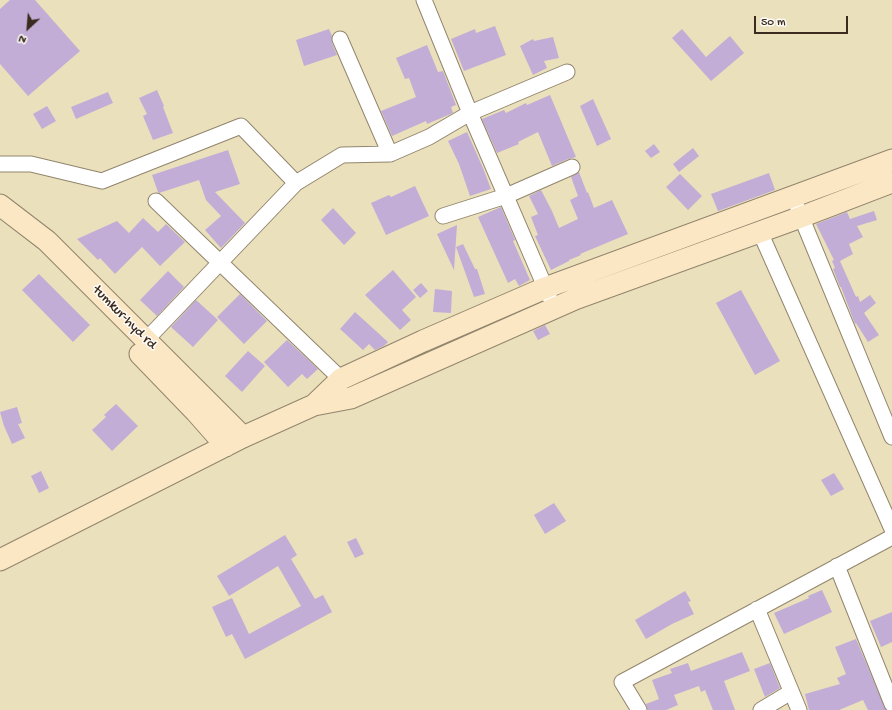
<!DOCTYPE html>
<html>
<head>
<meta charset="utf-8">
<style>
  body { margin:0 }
  #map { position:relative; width:892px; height:710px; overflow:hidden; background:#eae0bc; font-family:"Gochi Hand",sans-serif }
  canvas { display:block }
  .north { position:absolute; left:8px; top:8px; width:40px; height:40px; -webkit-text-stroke:3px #fdfcf7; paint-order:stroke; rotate:206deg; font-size:11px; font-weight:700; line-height:16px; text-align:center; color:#3b2a1e }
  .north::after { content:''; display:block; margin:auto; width:14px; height:18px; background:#3b2a1e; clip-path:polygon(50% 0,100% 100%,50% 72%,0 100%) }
  .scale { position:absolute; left:754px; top:16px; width:94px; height:18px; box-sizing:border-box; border:2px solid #3b2a1e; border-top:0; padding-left:5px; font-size:12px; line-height:14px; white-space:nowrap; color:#3b2a1e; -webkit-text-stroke:3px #fdfcf7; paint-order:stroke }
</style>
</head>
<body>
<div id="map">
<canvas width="892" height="710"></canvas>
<div class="north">N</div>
<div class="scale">50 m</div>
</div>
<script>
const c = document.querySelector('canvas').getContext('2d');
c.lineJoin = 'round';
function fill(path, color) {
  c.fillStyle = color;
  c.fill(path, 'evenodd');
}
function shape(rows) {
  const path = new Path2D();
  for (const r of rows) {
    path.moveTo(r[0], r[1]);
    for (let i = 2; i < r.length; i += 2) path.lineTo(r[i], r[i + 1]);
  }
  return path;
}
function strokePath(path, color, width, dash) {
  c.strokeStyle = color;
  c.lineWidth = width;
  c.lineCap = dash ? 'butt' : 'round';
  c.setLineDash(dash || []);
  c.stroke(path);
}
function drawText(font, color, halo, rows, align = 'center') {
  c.font = font + ' "Gochi Hand",sans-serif';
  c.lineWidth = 3;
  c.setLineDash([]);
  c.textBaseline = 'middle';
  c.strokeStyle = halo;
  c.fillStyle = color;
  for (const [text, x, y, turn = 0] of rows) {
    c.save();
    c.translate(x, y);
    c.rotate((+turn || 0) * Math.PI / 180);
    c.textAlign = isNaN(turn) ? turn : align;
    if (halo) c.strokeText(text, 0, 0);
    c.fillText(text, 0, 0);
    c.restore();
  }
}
fill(shape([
  [10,0,35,0,80,51,28,96,0,64,0,9],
  [495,26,506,55,464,71,451,39,475,29,476,33],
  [329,29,332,36,332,43,337,55,304,66,296,40],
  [682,29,706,57,730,36,744,53,711,81,672,38],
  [553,37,559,58,544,61,547,68,533,75,520,46,533,39,534,41],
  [427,45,438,72,443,71,456,105,451,107,453,113,427,124,426,121,392,136,381,111,416,97,409,78,405,79,396,58],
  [157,90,164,106,163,107,173,133,153,140,143,116,147,114,139,98],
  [108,92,113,103,76,119,71,107],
  [550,95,576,157,568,159,552,166,538,132,518,142,519,144,497,153,482,119,504,110,506,113,526,103,527,105],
  [593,99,611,139,597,146,580,106],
  [47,106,56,121,42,129,33,114],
  [467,132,483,168,491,189,470,196,459,164,448,141],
  [654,144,660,152,651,158,645,151],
  [693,148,699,156,679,172,673,164],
  [228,150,240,184,215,192,245,223,221,248,205,230,221,216,206,200,199,180,159,193,158,192,152,175],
  [579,172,587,193,588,192,594,208,612,200,628,234,580,254,581,255,569,260,569,261,551,270,535,236,538,235,531,217,538,214,529,196,541,190,552,211,559,228,578,219,570,200,578,196,571,177],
  [769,173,775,190,718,211,711,194],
  [680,174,702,196,688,210,666,187],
  [415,186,429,216,386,235,371,203,389,195,391,197],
  [501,207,515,240,513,241,530,280,519,286,515,279,508,283,478,217],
  [333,208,356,233,344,245,321,220],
  [874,211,877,220,857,226,863,237,849,244,853,254,840,261,856,297,858,296,860,302,870,295,876,303,864,313,879,335,868,342,856,323,855,324,841,287,840,287,833,269,835,268,832,261,834,260,816,224,847,212,850,219],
  [143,218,158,232,166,224,185,242,160,266,142,247,115,274,100,258,98,260,77,239,117,221,129,233],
  [457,225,454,270,437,234],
  [463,244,475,269,477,269,485,294,474,297,456,247],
  [393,270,416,297,402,310,411,320,400,330,365,295],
  [168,271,184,287,157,316,140,300],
  [39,274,90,325,73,342,22,290],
  [421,283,428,291,420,298,413,290],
  [435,289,452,291,451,313,433,312],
  [741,290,780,361,755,375,716,303],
  [240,294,267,321,244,344,217,317],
  [196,300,218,320,193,347,171,327],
  [355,312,388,342,384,346,375,350,369,344,363,350,340,329],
  [545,325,550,334,538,340,533,331],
  [287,340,318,369,307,379,302,374,288,387,264,362],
  [248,351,265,366,242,392,225,376],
  [116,404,138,426,112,451,92,430,106,417,104,415],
  [17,407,22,423,18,424,25,438,12,444,4,426,0,412],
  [41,471,49,488,39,493,31,476],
  [834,473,844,489,831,496,821,480],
  [554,503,566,521,545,534,534,515],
  [285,535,297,555,291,559,315,599,323,595,332,612,245,659,232,634,226,637,212,607,232,598,249,634,301,606,278,566,229,596,217,576],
  [356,538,364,554,355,558,347,542],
  [822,590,832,612,784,634,774,613,809,598,808,596],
  [685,591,691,601,688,602,694,614,672,624,646,639,635,620],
  [892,612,892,642,881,647,870,621],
  [856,639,886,710,868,710,863,700,839,710,809,710,805,694,840,684,837,678,846,674,835,647],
  [742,652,750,671,724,681,735,710,713,710,705,690,701,692,699,686,674,695,678,705,666,710,648,710,646,704,659,699,652,680,672,673,670,669,688,663,691,671],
  [770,663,780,688,765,697,754,669]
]), '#c2add6');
const minor = shape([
  [424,0,470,113,549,296],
  [340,39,390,154,429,137,470,113,567,72],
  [0,164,31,164,102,181,241,126,296,183,342,155,390,154],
  [156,201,341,379],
  [798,209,892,437],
  [443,216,506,196,572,167],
  [760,232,892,529],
  [146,340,296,183],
  [837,566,892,704],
  [757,609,799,710],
  [639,710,622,682,892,537],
  [761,710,791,692]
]);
const secondary = shape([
  [0,205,47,241,243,437],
  [140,354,196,412,226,446],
  [314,405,341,379,423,341,545,288,892,160],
  [0,560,243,437,314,405,351,398,575,299,801,217,892,182]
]);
strokePath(minor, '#92856d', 17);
strokePath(secondary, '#92856d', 23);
strokePath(minor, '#fff', 15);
strokePath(secondary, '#fbe7c3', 21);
drawText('14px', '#3b2a1e', '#fdfcf7', [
  ["tumkur-hyd rd",124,318,45]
]);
</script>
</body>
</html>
